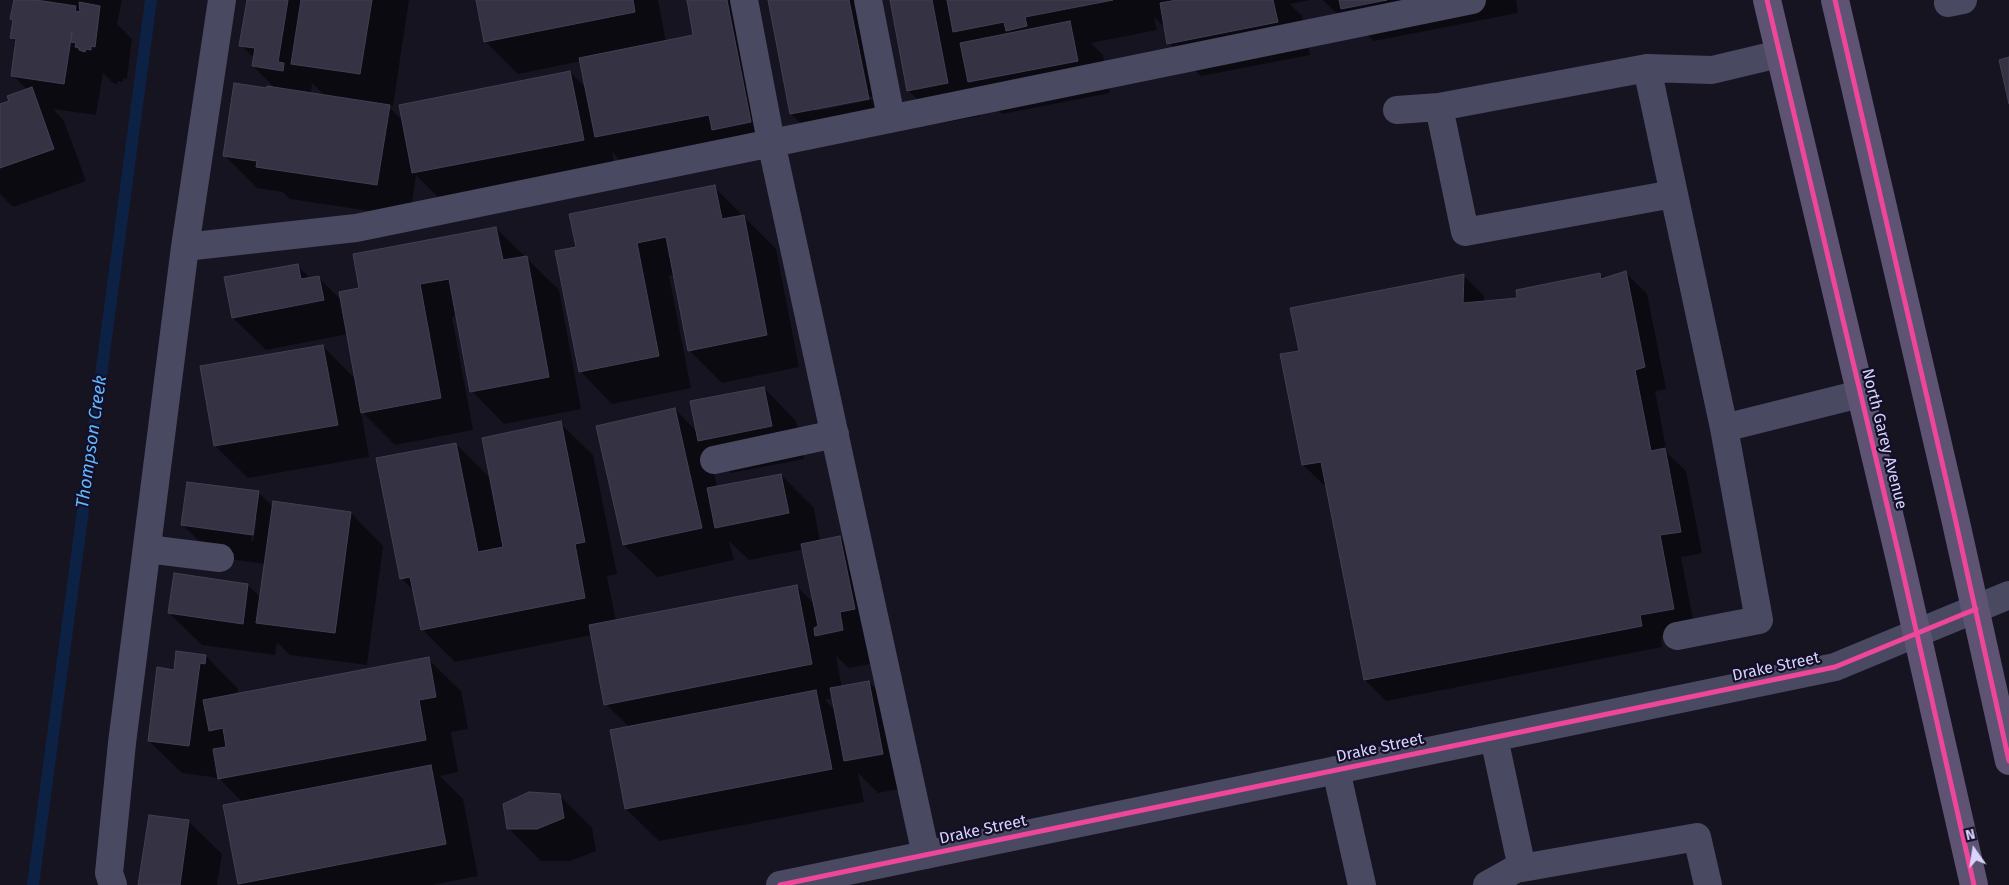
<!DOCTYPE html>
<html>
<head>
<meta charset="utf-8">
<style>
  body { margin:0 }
  #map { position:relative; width:2009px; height:885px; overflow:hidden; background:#161421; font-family:"Fira Sans",sans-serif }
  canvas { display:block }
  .north { position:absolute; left:1949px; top:825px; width:50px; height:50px; -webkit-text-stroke:4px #130f26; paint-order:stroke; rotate:347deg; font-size:14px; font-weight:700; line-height:20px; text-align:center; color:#d9d4ff }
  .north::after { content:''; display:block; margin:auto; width:18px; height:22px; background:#d9d4ff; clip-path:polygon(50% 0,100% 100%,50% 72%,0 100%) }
</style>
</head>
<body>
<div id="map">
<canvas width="2009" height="885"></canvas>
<div class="north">N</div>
</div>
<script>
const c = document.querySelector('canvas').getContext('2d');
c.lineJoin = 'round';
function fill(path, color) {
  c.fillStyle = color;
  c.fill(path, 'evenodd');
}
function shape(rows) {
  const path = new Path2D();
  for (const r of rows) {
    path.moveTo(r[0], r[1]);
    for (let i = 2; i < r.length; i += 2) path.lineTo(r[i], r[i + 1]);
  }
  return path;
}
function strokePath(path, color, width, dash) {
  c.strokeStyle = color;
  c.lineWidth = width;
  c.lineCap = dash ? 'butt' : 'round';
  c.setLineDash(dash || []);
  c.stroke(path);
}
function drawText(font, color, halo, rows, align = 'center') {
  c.font = font + ' "Fira Sans",sans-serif';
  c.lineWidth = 4.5;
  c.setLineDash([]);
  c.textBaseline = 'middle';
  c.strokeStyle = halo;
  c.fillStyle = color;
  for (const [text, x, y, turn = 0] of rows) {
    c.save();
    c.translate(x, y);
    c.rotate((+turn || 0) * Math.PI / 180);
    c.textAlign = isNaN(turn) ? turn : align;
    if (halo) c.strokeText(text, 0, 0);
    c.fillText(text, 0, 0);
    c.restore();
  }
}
fill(shape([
  [15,0,122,0,117,24,132,39,127,79,123,78,123,82,118,81,118,84,113,83,103,73,96,115,53,109,64,121,86,181,13,207,0,194,0,106,11,102,27,90,13,75,17,43,11,38,14,21,12,19],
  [248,0,409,0,393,106,388,106,403,121,570,72,587,89,581,61,518,74,485,41,477,0,658,0,666,42,695,36,688,0,753,0,783,154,629,169,612,152,616,172,446,205,416,175,410,217,290,199,283,192,257,188,224,155,276,89,253,66,255,59,241,45],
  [312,83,326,97,314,95,311,92],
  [769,0,875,0,900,131,824,146,791,114],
  [874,96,875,99,815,111,815,108],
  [891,0,1311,0,1290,4,1302,16,1310,55,1201,76,1169,43,1166,29,1154,17,1157,30,1091,43,1103,55,1110,93,1002,114,974,86,980,116,941,123,909,91],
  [1323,0,1516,0,1518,13,1374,41,1361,28,1353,30],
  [714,187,776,249,799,367,722,383,689,350,675,274,669,276,691,388,612,404,580,371,577,248],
  [496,228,559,290,581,409,504,424,472,391,457,316,452,317,473,430,395,445,361,411,369,457,248,478,215,446,323,346,356,380,348,334,266,350,233,318,297,265,311,279,318,277,341,300,360,289],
  [1626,273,1647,294,1666,389,1655,391,1667,453,1686,471,1702,553,1681,557,1695,630,1661,636,1662,647,1386,701,1365,680,1327,486,1325,486,1303,465,1301,352,1463,275,1484,296,1484,302,1518,300,1600,274,1605,279],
  [764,388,796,421,804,459,731,473,709,451,717,487,781,475,814,508,820,542,840,537,872,570,875,663,849,668,836,656,842,687,869,682,902,715,915,786,878,793,858,773,864,802,659,841,626,809,611,731,629,727,606,704,592,635,455,662,422,629,415,592,401,578,456,444,491,479,560,423,593,455,617,574,607,576,616,621,796,586,815,604,804,549,749,560,729,541,734,560,657,577,624,545,598,427,675,409,697,432],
  [834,698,836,711,825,700],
  [258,492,273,507,351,513,383,546,367,665,290,655,277,642,275,655,202,645,169,613,248,585,261,598,265,564,215,557,182,524],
  [254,518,257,518,253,541,251,541],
  [206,656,238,689,237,695,428,659,461,691,468,729,451,732,458,772,440,776,463,799,478,876,432,885,242,885,240,883,243,803,219,778,182,773,149,741,175,671],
  [559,795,592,828,596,851,570,861,541,861,508,828],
  [150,816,189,822,222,854,217,885,139,885]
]), '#0007');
strokePath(shape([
  [33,885,151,0]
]), '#0d2144', 12);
const building = shape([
  [14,0,36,0,76,6,75,11,80,12,79,2,100,6,95,47,91,46,91,50,86,49,85,52,79,50,79,48,75,47,76,43,71,42,72,32,64,84,11,76,16,39,10,38,13,20,10,19,14,0],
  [247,0,288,0,278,62,284,63,283,71,252,66,255,48,239,46,247,0],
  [301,0,372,0,360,74,291,64,301,0],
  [476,0,633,0,635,12,484,42,476,0],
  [687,0,727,0,751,122,712,130,709,115,595,137,579,58,693,35,687,0],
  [768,0,849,0,869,99,790,114,768,0],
  [890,0,932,0,948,83,907,91,890,0],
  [947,0,1113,0,1025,17,1027,26,1006,31,1004,22,953,32,947,0],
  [1177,0,1273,0,1278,22,1167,44,1160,3,1177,0],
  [1339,0,1387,0,1341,9,1339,0],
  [1070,21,1078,61,968,82,960,43,1070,21],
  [2009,57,2009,104,1999,60,2009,57],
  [570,71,584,140,412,173,399,105,570,71],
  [234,83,267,88,267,86,390,105,377,185,256,167,257,161,223,156,234,83],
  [32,87,54,149,0,168,0,104,9,101,7,96,32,87],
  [715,185,722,219,744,215,767,335,688,351,666,237,637,243,659,356,579,372,555,251,576,247,569,214,715,185],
  [496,227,503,260,527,256,549,377,470,392,449,279,420,284,441,398,361,413,339,292,359,288,353,254,496,227],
  [298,264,301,279,319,276,324,300,232,318,224,277,298,264],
  [1626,271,1645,367,1635,370,1651,451,1665,448,1681,532,1660,535,1674,609,1640,615,1642,626,1364,680,1321,462,1302,465,1280,354,1299,351,1290,308,1464,274,1463,303,1517,298,1516,290,1600,273,1601,279,1626,271],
  [323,345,338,425,214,446,200,366,323,345],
  [764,387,772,426,698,441,690,401,764,387],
  [675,408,702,528,623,545,596,426,675,408],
  [561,421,585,542,575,544,585,598,421,630,410,577,400,579,376,458,456,443,478,552,503,547,482,438,561,421],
  [781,474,789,513,715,528,707,488,781,474],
  [187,482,259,491,253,535,181,525,187,482],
  [273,501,351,512,335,633,256,623,273,501],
  [840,536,855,609,840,612,843,630,815,636,814,628,818,626,801,544,840,536],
  [174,573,248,584,243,624,168,613,174,573],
  [797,585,812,664,604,705,589,625,797,585],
  [176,651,206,655,205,664,200,663,189,746,148,741,157,667,174,670,176,651],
  [429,657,436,697,419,700,426,740,218,779,213,749,226,747,223,728,209,731,203,700,429,657],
  [869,681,883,754,844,761,830,688,869,681],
  [816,690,832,769,625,809,610,730,816,690],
  [431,765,446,844,238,884,223,805,431,765],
  [529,792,560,794,564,818,537,829,507,829,503,804,529,792],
  [149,815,189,820,180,885,138,885,149,815]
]);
fill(building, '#343243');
strokePath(building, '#433f54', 1);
strokePath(shape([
  [222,0,185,247,356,228,1472,0],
  [744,0,771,142,926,855],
  [868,0,891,118],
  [1948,3,1963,0],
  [1647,68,1724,428,1860,394],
  [1397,110,1439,107],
  [1673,194,1465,232,1439,107,1647,68,1712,70,1779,54],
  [714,460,835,434],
  [147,549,220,558],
  [1677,636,1759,620,1724,428],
  [1494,738,1522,868,1697,837,1708,885],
  [1336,770,1362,885],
  [113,885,109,873,122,743,185,247],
  [780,885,1835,667,2009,595],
  [1487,885,1521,866]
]), '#4a4962', 28);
strokePath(shape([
  [1767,0,1901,564,1974,885],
  [1835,0,1955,518,2009,761]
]), '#5e5373', 28);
strokePath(shape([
  [1767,0,1901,564,1974,885],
  [1835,0,1955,518,2009,761],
  [780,885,1835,667,1976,609]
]), '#ed469a', 5);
drawText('16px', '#d9d4ff', '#130f26', [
  ["North Garey Avenue",1884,439,76],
  ["Drake Street",1776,667,-12],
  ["Drake Street",1380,748,-12],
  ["Drake Street",983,830,-12]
]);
drawText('italic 18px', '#62b6ff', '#130f26', [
  ["Thompson Creek",92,442,-82]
]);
</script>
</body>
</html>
